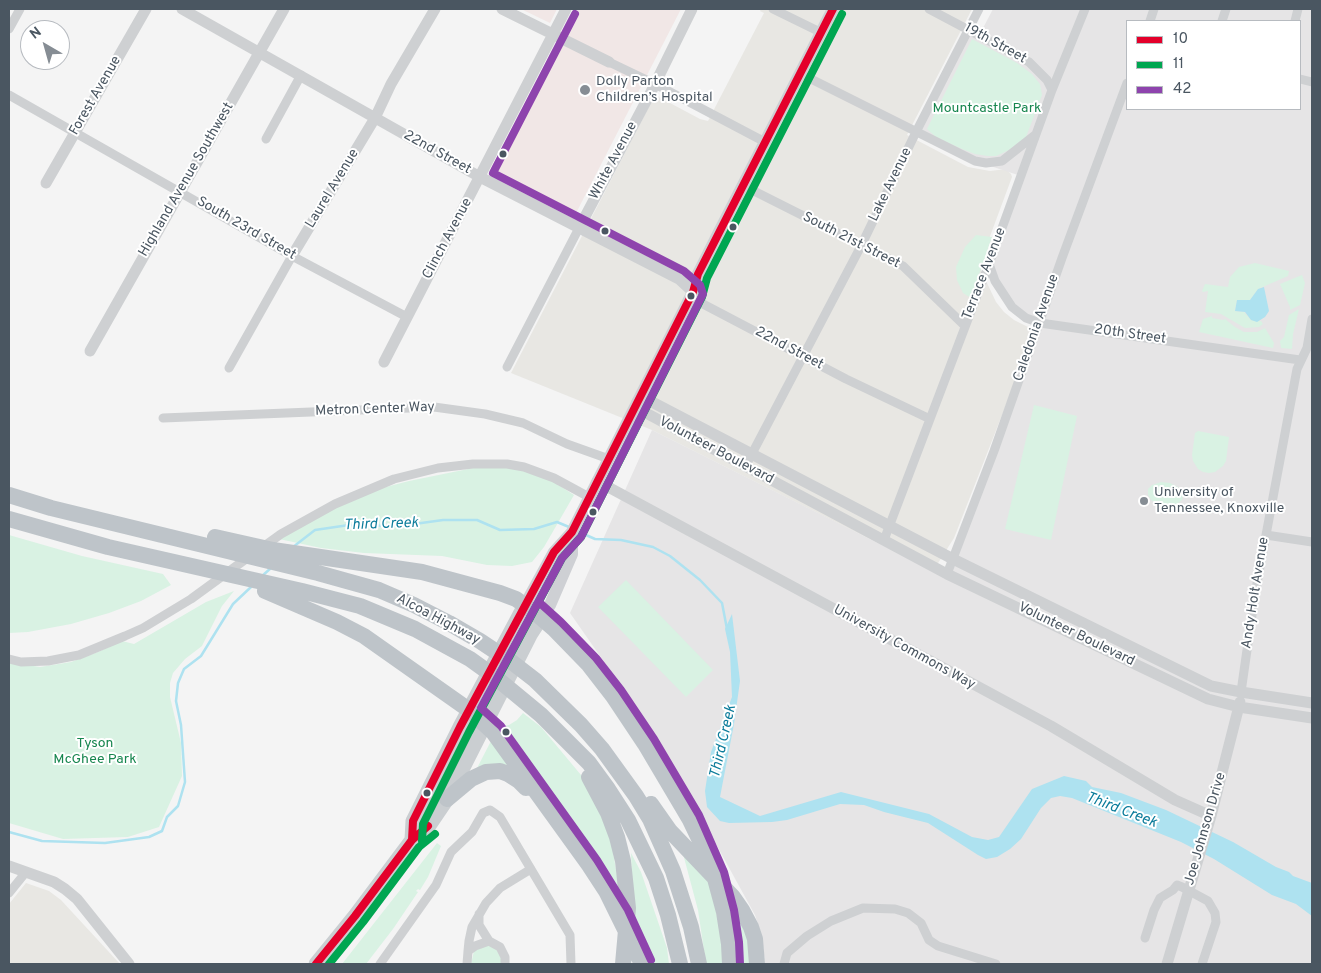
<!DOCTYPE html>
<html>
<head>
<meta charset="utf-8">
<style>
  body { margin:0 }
  #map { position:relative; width:1321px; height:973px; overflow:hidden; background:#f4f4f4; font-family:Overpass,sans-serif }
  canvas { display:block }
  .frame { position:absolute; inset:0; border:10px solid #4a5661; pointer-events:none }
  .legend { position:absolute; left:1126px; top:20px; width:175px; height:90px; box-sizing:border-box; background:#fff; border:1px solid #b7bbc0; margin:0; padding:6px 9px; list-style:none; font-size:15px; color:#4a5661 }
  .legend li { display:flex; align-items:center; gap:10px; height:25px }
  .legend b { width:25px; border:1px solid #b7bbc0 }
  .north { position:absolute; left:20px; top:20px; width:50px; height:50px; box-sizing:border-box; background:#fff; border:1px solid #b7bbc0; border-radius:50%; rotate:322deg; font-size:14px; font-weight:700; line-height:20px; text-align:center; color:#4a5661 }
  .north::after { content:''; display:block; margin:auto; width:18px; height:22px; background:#868d94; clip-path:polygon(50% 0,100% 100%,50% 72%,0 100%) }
</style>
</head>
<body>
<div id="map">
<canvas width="1321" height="973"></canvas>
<div class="frame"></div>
<ul class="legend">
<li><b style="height:6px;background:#e4002b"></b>10</li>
<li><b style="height:6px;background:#00a651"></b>11</li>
<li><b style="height:6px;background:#8e44ad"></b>42</li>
</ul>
<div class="north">N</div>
</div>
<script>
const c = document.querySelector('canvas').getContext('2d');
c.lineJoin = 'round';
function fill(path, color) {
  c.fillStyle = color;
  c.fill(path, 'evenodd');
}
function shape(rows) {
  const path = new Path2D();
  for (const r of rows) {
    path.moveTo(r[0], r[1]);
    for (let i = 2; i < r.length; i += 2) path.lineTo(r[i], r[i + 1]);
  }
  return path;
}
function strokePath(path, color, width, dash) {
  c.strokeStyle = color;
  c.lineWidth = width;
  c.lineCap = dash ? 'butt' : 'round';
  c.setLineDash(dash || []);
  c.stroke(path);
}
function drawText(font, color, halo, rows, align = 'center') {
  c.font = font + ' Overpass,sans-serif';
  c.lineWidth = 4;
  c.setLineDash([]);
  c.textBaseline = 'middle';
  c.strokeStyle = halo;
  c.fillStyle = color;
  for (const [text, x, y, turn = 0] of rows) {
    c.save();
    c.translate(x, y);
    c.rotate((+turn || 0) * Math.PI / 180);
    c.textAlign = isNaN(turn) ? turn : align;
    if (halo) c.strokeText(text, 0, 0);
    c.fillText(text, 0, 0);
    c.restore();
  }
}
fill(shape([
  [761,9,972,9,907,135,968,167,990,171,1006,169,1011,174,1012,177,979,266,996,302,1004,312,1014,320,1032,329,1011,392,954,538,933,571,652,430,511,373,655,95,700,119,708,121,764,13,760,11],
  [26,883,49,891,61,900,120,964,9,964,9,904]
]), '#e8e7e3');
fill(shape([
  [993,9,1312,9,1312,964,765,964,762,936,755,915,660,742,570,613,652,430,948,578,1040,323,1012,307,989,264,1021,176,975,161,916,132,969,30,982,30],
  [1127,21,1300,21,1300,109,1127,109]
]), '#e6e5e6');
fill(shape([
  [521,9,557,9,550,23],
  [574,9,681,9,574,217,489,172]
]), '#f1e7e6');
fill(shape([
  [972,39,1017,63,1032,74,1040,84,1042,95,1026,137,1009,150,996,156,988,156,975,154,962,149,936,137,927,129],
  [976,235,992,237,971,298,963,293,957,280,956,267,965,247],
  [1255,263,1289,271,1288,276,1258,289,1250,300,1237,300,1235,311,1244,312,1251,320,1261,321,1263,324,1259,327,1245,328,1221,314,1205,312,1208,291,1203,292,1202,291,1205,284,1228,287,1230,277,1239,267],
  [1302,275,1305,283,1300,305,1290,310,1290,307,1280,284],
  [1299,309,1293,334,1292,349,1281,348,1280,341,1284,337,1289,315],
  [1212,316,1212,318,1223,320,1225,319,1235,327,1244,332,1257,332,1265,328,1274,343,1273,348,1199,332,1203,319],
  [1034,405,1077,416,1051,540,1005,529],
  [1198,431,1229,437,1226,461,1223,466,1215,472,1209,473,1203,472,1198,469,1193,461,1192,455,1195,433],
  [511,467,546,477,574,495,544,547,532,562,512,566,487,565,442,556,364,553,321,548,279,539,321,513,382,488,409,481,473,468],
  [1161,482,1170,483,1178,487,1183,493,1182,500,1177,504,1167,506,1152,501,1148,495,1148,489,1152,485],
  [9,535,82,556,163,574,171,585,141,601,109,613,71,624,28,632,9,633],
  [626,580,713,670,686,697,598,607],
  [234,591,222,606,202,646,185,659,173,673,170,683,170,697,181,743,182,776,159,827,128,837,63,839,9,823,9,662,40,667,71,662,98,652,122,641,134,644,206,602],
  [523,713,541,727,586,781,611,839,621,901,581,840,498,729,501,722,504,726,509,725,517,720],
  [491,741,515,772,475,772],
  [437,843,441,846,428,877,420,890,418,889,416,891,418,892,393,929,366,964,342,964],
  [682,850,710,879,726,964,706,964,698,910],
  [631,853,641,872,667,948,669,964,645,964,634,932],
  [724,891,742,917,751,945,750,964,734,964],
  [486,945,496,948,501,957,501,964,471,964,474,951]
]), '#d9f2e3');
fill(shape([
  [1264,287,1269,311,1265,317,1257,322,1251,320,1245,312,1235,311,1237,300,1250,300,1258,289],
  [732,614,740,681,734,724,720,797,760,816,841,792,929,814,972,837,988,840,999,837,1032,789,1064,776,1086,781,1092,787,1121,793,1166,810,1233,842,1276,867,1289,872,1293,876,1312,883,1312,916,1296,904,1272,895,1214,859,1181,842,1072,798,1060,796,1051,798,1041,808,1021,839,1010,849,997,857,986,859,978,855,928,823,884,812,864,805,840,804,787,820,772,822,729,823,720,821,707,807,705,791,711,752,732,697,730,652,725,629]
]), '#aee2f0');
strokePath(shape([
  [577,531,595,539,621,540,653,547,670,556,700,580,722,603,727,629],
  [293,547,315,530,349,525,400,526,443,520,477,520,500,530,534,529,557,522,569,527],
  [262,576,271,568],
  [9,832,42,841,105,843,149,837,162,831,167,817,178,806,185,782,181,725,176,701,178,683,184,669,201,656,233,604,251,587]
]), '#aee2f0', 2.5);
strokePath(shape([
  [773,9,820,32],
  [929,9,1029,62,1047,80,1052,90],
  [1150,21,1154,9],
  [1222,21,1226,9],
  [1295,21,1298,9],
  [9,29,20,9],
  [609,62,655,84,765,142],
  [807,77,975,161,986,163,1002,161,1035,135],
  [1300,79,1312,82],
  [9,95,292,256,407,317],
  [266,139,301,75],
  [750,189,903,266,965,326],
  [989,264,995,281,1012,307,1026,318,1040,323,1300,360],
  [693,292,703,304,846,379,930,419],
  [507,367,579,228],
  [229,368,292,256],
  [163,418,434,407,485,414,523,423,567,444,609,459],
  [745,467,861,246,916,132,979,9],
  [1266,535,1312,542],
  [884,540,989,264,1052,90,1085,9],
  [263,547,281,534,335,504,394,479,438,468,473,464,507,464,524,467,554,478,589,497],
  [947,574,994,451,1062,258,1127,83],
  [9,659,21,662,48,661,79,655,125,636,143,628,191,599,250,556],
  [1241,692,1255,594,1266,535,1297,369,1307,348,1312,319],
  [9,893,26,872],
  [479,914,479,925,489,941],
  [1145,938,1154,910,1160,898,1173,890,1177,885,1182,887,1208,901,1215,913,1216,922,1202,964],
  [468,951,469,941,472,927,486,903,500,888,531,869],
  [380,964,436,885,451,852,472,832,483,813,490,810,500,817,570,935,571,964],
  [467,964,468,951,475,946,489,941,500,947,505,957,505,964],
  [784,964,787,953,807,936,831,921,863,908,895,909,908,913,921,923,929,940,938,946,996,964]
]), '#ced0d2', 9);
strokePath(shape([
  [182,9,480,177,679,279,693,292],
  [502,9,609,62],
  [46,183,146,9],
  [579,228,651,92,692,9],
  [292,256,375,118,391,84,435,9],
  [90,351,284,9],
  [384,362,566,9],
  [637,402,646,413,947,574,1208,699,1239,707,1312,718],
  [637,402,652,402,953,559,1211,686,1241,692,1312,703],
  [597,481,1051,726,1175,800,1211,816],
  [9,866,54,882,65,889,77,899,129,964],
  [1167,964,1211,816,1240,702]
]), '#ced0d2', 11);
strokePath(shape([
  [525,605,554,552,572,532,693,292,698,274,717,236,833,9],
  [541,618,550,605,572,554,572,532]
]), '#ced0d4', 12);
strokePath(shape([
  [412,840,413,821,460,727,525,605],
  [316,964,355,916,412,840,430,824,447,799,530,635,541,618]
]), '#caced1', 15);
strokePath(shape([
  [9,495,51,508,318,573,379,590,414,605,449,623,480,641,513,663,535,680,581,725,602,749,636,796,650,819,673,871,691,927,699,964],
  [9,519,108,547,302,591,360,606,415,629,470,659,495,677,541,715,589,763,608,789,628,820,656,878,668,915,680,964],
  [215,537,273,550,422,572,500,593,516,599,533,611,554,629,589,665,613,696,645,744,690,820,703,847,714,875,724,912,729,944,730,964],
  [265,591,337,622,364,636,469,710,493,732,589,865,606,891,642,964],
  [589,777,608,813,617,837,623,861,628,908,623,964],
  [447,799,471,779,486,772,500,771,508,774,519,781,526,788],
  [651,804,670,831,733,897,742,910,751,927,755,939,757,964]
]), '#bec4c9', 16);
strokePath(shape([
  [412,840,413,821,460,727,554,552,572,532,693,292,698,274,833,9],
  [316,964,355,916,412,840,428,826]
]), '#e4002b', 8);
strokePath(shape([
  [422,841,423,824,469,732,562,558,581,537,702,297,707,278,842,14],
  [329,964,363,922,419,847,435,834]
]), '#00a651', 8);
strokePath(shape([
  [575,14,493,173,684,271,700,285,703,294,581,537,562,558,481,708,501,726,597,860,628,910,651,960],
  [540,603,561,622,596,658,621,690,654,739,699,815,724,872,734,910,739,942,740,964]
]), '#8e44ad', 8);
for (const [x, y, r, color] of [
  [585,90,6,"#868d94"],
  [503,154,4.5,"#4a5661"],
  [733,227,4.5,"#4a5661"],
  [605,231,4.5,"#4a5661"],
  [691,296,4.5,"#4a5661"],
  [1144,501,5,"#868d94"],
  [593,512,4.5,"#4a5661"],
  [506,732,4.5,"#4a5661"],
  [427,793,4.5,"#4a5661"]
]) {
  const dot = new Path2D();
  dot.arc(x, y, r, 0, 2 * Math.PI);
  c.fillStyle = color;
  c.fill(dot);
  strokePath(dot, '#fff', 2);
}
drawText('14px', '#4a5661', '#fff', [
  ["19th Street",995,44,29],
  ["Forest Avenue",96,96,-60],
  ["22nd Street",437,153,29],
  ["White Avenue",614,161,-62],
  ["Highland Avenue Southwest",187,180,-60],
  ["Lake Avenue",891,185,-64],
  ["Laurel Avenue",333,189,-59],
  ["South 23rd Street",246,229,30],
  ["Clinch Avenue",448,239,-62],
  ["South 21st Street",851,241,27],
  ["Terrace Avenue",985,274,-69],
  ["Caledonia Avenue",1037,328,-71],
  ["20th Street",1130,335,8],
  ["22nd Street",789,349,28],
  ["Metron Center Way",375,410,-2],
  ["Volunteer Boulevard",716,451,28],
  ["Andy Holt Avenue",1256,593,-81],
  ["Alcoa Highway",438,620,28],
  ["Volunteer Boulevard",1076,635,26],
  ["University Commons Way",904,648,29],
  ["Joe Johnson Drive",1206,829,-74]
]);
drawText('14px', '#4a5661', '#fff', [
  ["Dolly Parton",596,82],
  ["Children’s Hospital",596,98],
  ["University of",1154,493],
  ["Tennessee, Knoxville",1154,509]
], 'left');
drawText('14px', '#17864f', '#fff', [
  ["Mountcastle Park",987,109],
  ["Tyson",95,744],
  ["McGhee Park",95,760]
]);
drawText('italic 15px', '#0c7c9b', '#fff', [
  ["Third Creek",381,525,-2],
  ["Third Creek",724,742,-77],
  ["Third Creek",1121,811,21]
]);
</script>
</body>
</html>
